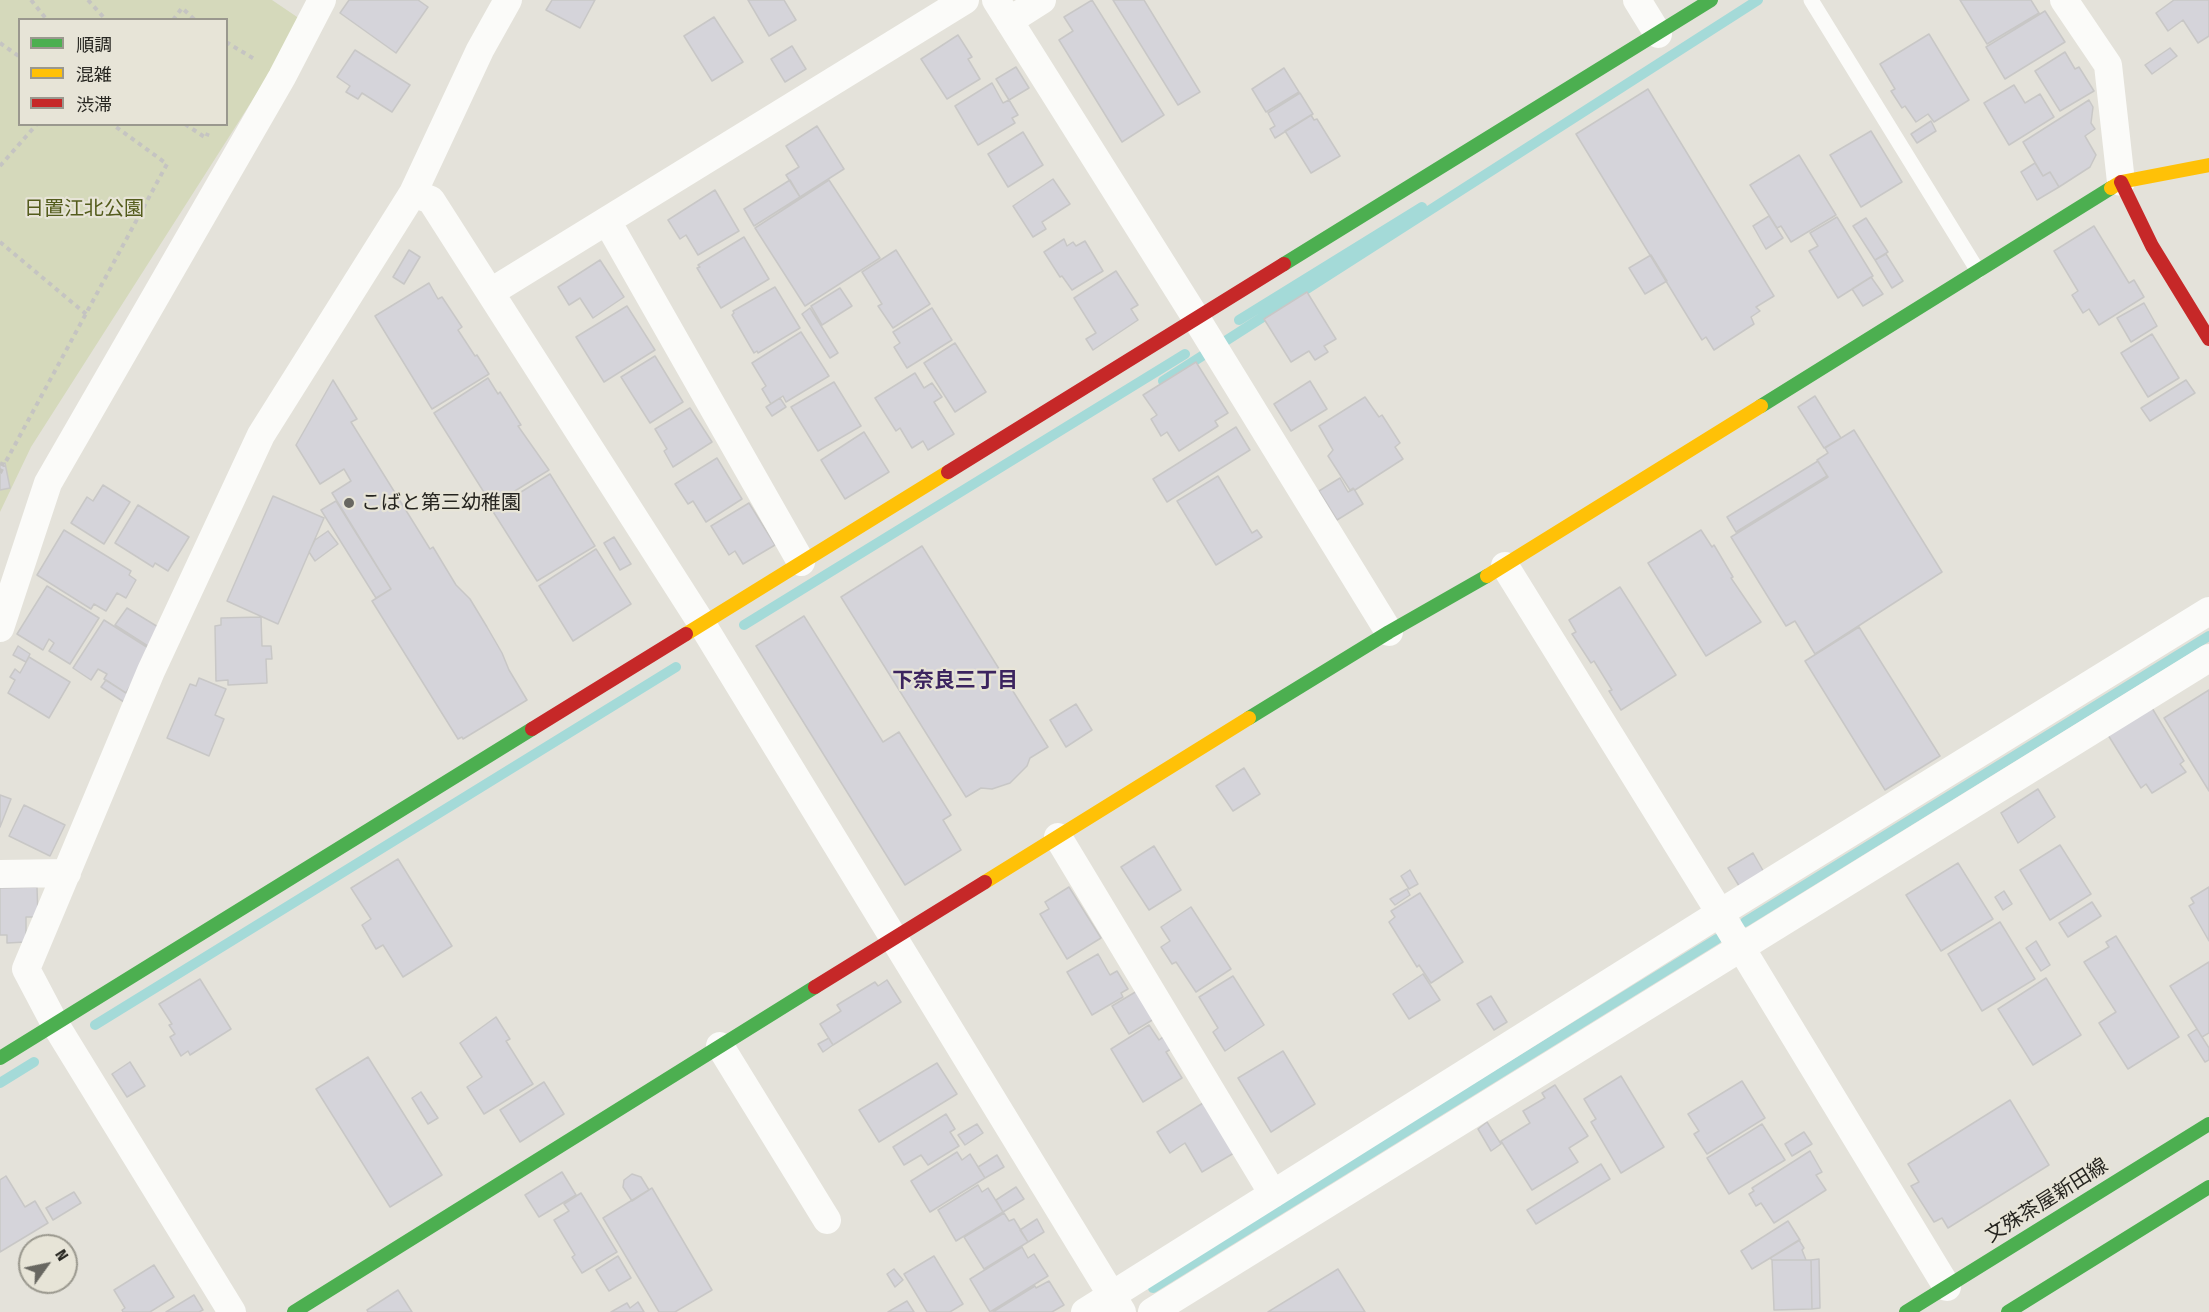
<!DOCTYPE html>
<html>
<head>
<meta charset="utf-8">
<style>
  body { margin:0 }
  #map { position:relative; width:2209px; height:1312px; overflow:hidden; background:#e4e2da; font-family:"Fira Sans Condensed","Noto Sans JP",sans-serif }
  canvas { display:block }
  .legend { position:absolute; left:18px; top:18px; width:210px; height:108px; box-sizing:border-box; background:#e7e4d7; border:2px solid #9a988e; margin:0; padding:8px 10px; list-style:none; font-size:18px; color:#262520 }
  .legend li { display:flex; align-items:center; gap:12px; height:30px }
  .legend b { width:30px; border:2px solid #9a988e }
  .north { position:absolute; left:18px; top:1234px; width:60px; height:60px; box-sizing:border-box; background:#e7e4d7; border:2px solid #9a988e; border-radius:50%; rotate:57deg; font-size:16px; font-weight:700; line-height:24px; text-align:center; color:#262520 }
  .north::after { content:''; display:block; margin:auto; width:21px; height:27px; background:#686761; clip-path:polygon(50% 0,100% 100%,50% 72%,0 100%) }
</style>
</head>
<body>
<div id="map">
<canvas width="2209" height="1312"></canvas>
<ul class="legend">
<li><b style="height:8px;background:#4caf50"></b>順調</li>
<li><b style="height:8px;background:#ffc107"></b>混雑</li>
<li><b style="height:8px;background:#c62828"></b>渋滞</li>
</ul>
<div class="north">N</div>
</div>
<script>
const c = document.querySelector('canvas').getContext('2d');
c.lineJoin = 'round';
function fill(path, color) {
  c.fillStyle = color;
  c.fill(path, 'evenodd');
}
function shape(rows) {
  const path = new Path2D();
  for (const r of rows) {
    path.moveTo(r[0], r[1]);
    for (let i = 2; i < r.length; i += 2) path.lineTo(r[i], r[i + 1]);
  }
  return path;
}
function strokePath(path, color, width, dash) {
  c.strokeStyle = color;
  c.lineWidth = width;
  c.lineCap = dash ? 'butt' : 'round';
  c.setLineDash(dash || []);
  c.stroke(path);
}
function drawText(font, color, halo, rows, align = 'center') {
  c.font = font + ' "Fira Sans Condensed","Noto Sans JP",sans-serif';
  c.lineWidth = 4.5;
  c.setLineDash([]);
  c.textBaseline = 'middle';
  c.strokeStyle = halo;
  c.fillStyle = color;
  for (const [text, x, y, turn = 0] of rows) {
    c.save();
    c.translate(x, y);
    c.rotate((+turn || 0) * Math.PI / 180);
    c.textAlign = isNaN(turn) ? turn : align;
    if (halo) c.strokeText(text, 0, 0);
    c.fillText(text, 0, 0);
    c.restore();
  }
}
fill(shape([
  [0,0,272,0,303,21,31,447,0,512],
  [20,20,226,20,226,124,20,124]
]), '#d5d9bb');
strokePath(shape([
  [1239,320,1422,207],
  [1163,381,1758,0],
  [744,625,1185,354],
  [1745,922,2209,636],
  [95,1025,676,667],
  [0,1083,34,1062],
  [1153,1288,1717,939]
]), '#a4dad8', 10);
const building = shape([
  [349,0,418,0,428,7,396,53,340,13,349,0],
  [552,0,595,0,580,28,546,10,552,0],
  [748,0,784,0,796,20,769,36,748,0],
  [1092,0,1164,115,1122,142,1059,40,1073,31,1064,17,1092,0],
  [1113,0,1144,0,1200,92,1178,105,1113,0],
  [1960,0,2031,0,2039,13,1987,44,1960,0],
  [2174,0,2209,0,2209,36,2198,43,2183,20,2168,31,2156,13,2174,0],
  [2045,11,2065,42,2005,79,1986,47,2045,11],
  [714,17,743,62,712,81,684,36,714,17],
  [1929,34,1969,100,1934,122,1928,114,1916,122,1905,106,1902,108,1891,91,1895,89,1880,64,1929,34],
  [958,35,972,57,968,59,980,79,947,99,921,59,958,35],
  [792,46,806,69,785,82,771,59,792,46],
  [2170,48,2177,56,2152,74,2145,65,2170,48],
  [355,50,410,85,392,112,362,93,358,99,346,92,350,86,337,77,355,50],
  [2065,52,2075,69,2079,67,2094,91,2060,111,2035,71,2065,52],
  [1016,67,1029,88,1009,100,996,79,1016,67],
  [1284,68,1299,92,1266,112,1252,89,1284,68],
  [992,83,1003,103,1009,100,1018,115,1012,118,1015,123,978,145,955,106,992,83],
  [2014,85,2025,103,2040,94,2054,117,2009,145,1984,103,2014,85],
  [1648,89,1774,296,1756,307,1760,311,1751,317,1754,324,1714,350,1706,337,1702,340,1576,134,1648,89],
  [1300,93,1313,114,1275,138,1270,129,1275,126,1268,113,1300,93],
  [2089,100,2093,107,2091,123,2095,129,2085,136,2096,155,2090,167,2059,187,2050,172,2043,176,2023,142,2089,100],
  [1311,115,1314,120,1317,119,1340,156,1311,173,1285,131,1311,115],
  [1931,121,1936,131,1917,143,1911,134,1931,121],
  [817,126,844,169,800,197,786,175,799,167,786,146,817,126],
  [1871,131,1902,182,1861,207,1830,155,1871,131],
  [1023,132,1043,165,1008,187,988,154,1023,132],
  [1799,155,1836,215,1791,242,1781,226,1777,228,1750,185,1799,155],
  [2035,163,2043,176,2050,172,2059,187,2037,200,2021,172,2035,163],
  [1053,179,1070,204,1042,222,1046,229,1033,237,1013,206,1053,179],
  [790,180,800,197,754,226,744,209,790,180],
  [829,180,880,258,805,306,755,228,829,180],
  [715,190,739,231,698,255,686,235,680,239,668,220,715,190],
  [1769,216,1783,238,1766,249,1753,226,1769,216],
  [1837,217,1873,276,1838,298,1809,251,1818,246,1810,233,1837,217],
  [1866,218,1888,252,1875,260,1853,226,1866,218],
  [2094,226,2129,283,2134,280,2144,297,2099,325,2089,309,2083,313,2072,295,2078,291,2054,251,2094,226],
  [744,237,769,279,721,308,697,268,700,267,698,265,744,237],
  [1064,239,1067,246,1073,242,1076,246,1085,241,1103,271,1072,290,1062,276,1060,277,1044,252,1064,239],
  [409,250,420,257,404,284,393,277,409,250],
  [896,250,930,304,893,328,878,306,882,304,862,272,896,250],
  [1886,254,1903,281,1892,288,1875,260,1886,254],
  [1651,255,1667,281,1645,294,1629,268,1651,255],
  [600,260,624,297,593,318,580,298,569,305,558,287,600,260],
  [1116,271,1138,305,1131,309,1138,320,1093,350,1086,339,1096,333,1074,298,1116,271],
  [1871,277,1883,294,1863,306,1852,289,1871,277],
  [429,283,438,299,442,297,462,327,458,330,475,356,477,355,489,374,432,409,375,316,429,283],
  [775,287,800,328,758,353,757,351,754,353,732,315,734,313,733,311,775,287],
  [840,288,852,306,822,325,811,306,840,288],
  [1307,292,1336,339,1324,346,1328,352,1315,360,1309,351,1291,362,1264,319,1307,292],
  [2144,303,2157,326,2131,342,2117,318,2144,303],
  [627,306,655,350,604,382,576,337,627,306],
  [810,308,838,353,830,358,802,314,810,308],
  [932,308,952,340,907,368,894,347,900,343,893,332,932,308],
  [801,332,829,376,786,402,783,396,771,404,762,389,766,386,752,363,801,332],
  [2152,334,2179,378,2148,397,2121,353,2152,334],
  [955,343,986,392,955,412,924,363,955,343],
  [655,356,683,402,650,423,621,377,655,356],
  [1196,362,1228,413,1215,421,1218,426,1179,451,1167,432,1161,436,1151,419,1157,415,1143,395,1196,362],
  [915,373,924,388,932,383,942,397,934,402,954,434,928,450,923,441,912,448,900,428,896,431,875,398,915,373],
  [488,378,498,394,500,392,521,425,518,426,549,470,492,505,434,413,488,378],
  [333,380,357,419,351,422,430,549,433,547,456,585,470,599,487,627,502,653,509,670,527,700,463,739,462,737,458,739,372,601,391,589,332,493,351,481,344,469,320,484,296,445,333,380],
  [2186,380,2195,393,2150,421,2141,408,2186,380],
  [1310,381,1327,409,1291,431,1274,404,1310,381],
  [834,382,861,426,818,451,791,407,834,382],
  [1815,396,1841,438,1824,448,1798,407,1815,396],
  [1365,397,1379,417,1382,415,1400,443,1395,447,1403,459,1355,490,1353,488,1350,490,1328,456,1333,450,1319,426,1365,397],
  [780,398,786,407,772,416,766,407,780,398],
  [690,408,712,442,673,467,664,451,667,449,655,429,690,408],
  [1236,427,1250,450,1167,502,1153,479,1236,427],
  [1854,430,1942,572,1815,654,1795,621,1786,626,1731,537,1828,477,1817,460,1828,453,1825,448,1854,430],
  [864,432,889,472,845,499,821,460,864,432],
  [717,458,742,499,706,522,693,501,688,504,675,484,717,458],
  [1818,461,1827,476,1736,532,1727,517,1818,461],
  [5,463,10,488,0,490,0,464,5,463],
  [550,474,595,546,537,581,492,510,550,474],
  [1218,476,1252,533,1257,530,1262,537,1216,565,1177,501,1218,476],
  [1340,478,1348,492,1354,489,1363,504,1337,520,1319,491,1340,478],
  [103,485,130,502,104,544,71,523,87,497,93,501,103,485],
  [273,496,324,518,278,624,227,601,273,496],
  [336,501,391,589,376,598,321,510,336,501],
  [749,503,775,545,743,564,735,551,729,555,711,526,749,503],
  [138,505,189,537,168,571,155,563,153,567,115,543,138,505],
  [64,530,131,571,129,575,136,580,126,598,117,593,106,611,94,604,91,609,37,575,64,530],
  [1701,530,1712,547,1714,545,1733,577,1731,578,1761,622,1706,656,1648,563,1701,530],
  [328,531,338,544,315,561,309,552,315,540,328,531],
  [614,537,631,564,620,570,604,543,614,537],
  [922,546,1048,747,1030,758,1027,766,1010,783,992,789,981,788,966,797,841,597,922,546],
  [596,549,631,604,573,641,539,586,596,549],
  [47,586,99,618,70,664,49,651,54,643,49,639,43,650,17,634,47,586],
  [1620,587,1676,675,1621,710,1609,691,1612,690,1594,661,1591,663,1572,634,1576,632,1569,620,1620,587],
  [127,608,163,630,151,648,115,625,127,608],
  [804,616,883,742,899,732,951,815,943,820,961,850,905,885,756,646,804,616],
  [261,617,262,646,271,646,272,659,266,659,267,683,228,685,228,680,216,681,215,626,221,625,221,618,261,617],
  [104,620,153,651,126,693,104,679,107,674,98,669,91,680,73,668,104,620],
  [1859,627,1940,756,1885,790,1805,661,1859,627],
  [18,646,30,654,26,662,13,655,18,646],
  [29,657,70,682,49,718,8,693,15,680,10,677,15,669,20,673,29,657],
  [199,678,226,689,215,715,224,719,209,756,167,738,190,684,196,686,199,678],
  [106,680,126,693,129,688,127,704,101,687,106,680],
  [2209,690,2209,791,2164,718,2209,690],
  [1076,704,1092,730,1066,747,1050,720,1076,704],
  [2152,708,2184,761,2180,764,2186,772,2152,793,2146,784,2141,788,2108,735,2152,708],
  [1244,768,1260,794,1233,811,1216,786,1244,768],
  [2038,789,2055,817,2018,843,2001,813,2038,789],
  [0,795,11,799,0,827,0,795],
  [24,805,65,825,50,856,9,836,24,805],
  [2060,845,2091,894,2050,920,2020,870,2060,845],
  [1154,846,1181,890,1149,910,1121,867,1154,846],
  [1753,853,1765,874,1741,889,1728,868,1753,853],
  [398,859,452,946,403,977,383,945,376,949,362,925,371,919,351,888,398,859],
  [1958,863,1993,919,1941,951,1906,895,1958,863],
  [1410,870,1418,884,1409,889,1401,876,1410,870],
  [37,887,38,917,26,917,26,942,7,943,7,935,0,935,0,888,37,887],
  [1069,887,1101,938,1067,959,1040,914,1049,909,1045,902,1069,887],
  [2209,887,2209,941,2189,906,2194,903,2191,898,2209,887],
  [1407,889,1410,895,1395,905,1390,899,1407,889],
  [2004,891,2012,904,2003,910,1995,897,2004,891],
  [1420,893,1463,962,1431,983,1419,965,1417,967,1389,922,1395,917,1391,911,1420,893],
  [2092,902,2101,916,2068,937,2059,923,2092,902],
  [1191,907,1231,969,1196,992,1176,962,1172,964,1161,947,1170,941,1161,927,1191,907],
  [2000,922,2035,979,1982,1011,1948,954,2000,922],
  [2116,936,2179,1037,2128,1069,2099,1023,2116,1012,2084,962,2109,947,2106,942,2116,936],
  [2036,941,2050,965,2041,971,2026,948,2036,941],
  [1098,954,1110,975,1117,971,1128,989,1121,993,1123,997,1092,1015,1067,972,1098,954],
  [2209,962,2209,1033,2202,1037,2170,986,2209,962],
  [1423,974,1440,1000,1409,1019,1393,994,1423,974],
  [1233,976,1264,1025,1225,1051,1213,1032,1218,1028,1199,997,1233,976],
  [2046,978,2081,1035,2033,1065,1998,1009,2046,978],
  [200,979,231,1029,190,1055,188,1051,181,1056,170,1037,175,1034,169,1025,172,1024,159,1004,200,979],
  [887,980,901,1002,833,1045,820,1024,841,1011,837,1005,875,982,878,986,887,980],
  [1137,991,1154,1019,1129,1034,1112,1006,1137,991],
  [1491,996,1507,1022,1494,1030,1477,1004,1491,996],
  [496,1017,510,1039,506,1041,533,1084,484,1114,467,1087,482,1077,460,1043,496,1017],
  [1149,1025,1159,1040,1163,1037,1171,1049,1166,1052,1182,1078,1143,1102,1111,1049,1149,1025],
  [2197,1029,2209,1048,2209,1060,2205,1062,2188,1035,2197,1029],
  [829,1038,833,1045,823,1052,818,1044,829,1038],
  [1283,1051,1315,1104,1271,1132,1238,1078,1283,1051],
  [368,1057,442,1175,390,1207,316,1089,368,1057],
  [130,1062,145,1086,127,1097,112,1074,130,1062],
  [937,1063,957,1094,879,1142,859,1110,937,1063],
  [1621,1076,1664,1147,1621,1173,1591,1122,1596,1119,1584,1099,1621,1076],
  [1742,1081,1765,1118,1707,1154,1694,1134,1699,1131,1688,1114,1742,1081],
  [544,1082,564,1114,520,1142,500,1110,544,1082],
  [1555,1085,1588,1136,1569,1148,1578,1162,1532,1190,1501,1141,1530,1123,1523,1111,1545,1098,1542,1093,1555,1085],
  [421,1092,438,1118,428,1124,412,1098,421,1092],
  [2010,1100,2049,1165,1948,1228,1942,1218,1934,1222,1911,1186,1919,1182,1908,1164,2010,1100],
  [1203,1103,1234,1153,1202,1172,1185,1143,1170,1153,1157,1132,1203,1103],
  [946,1114,955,1129,950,1132,959,1146,928,1165,921,1155,904,1165,893,1147,946,1114],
  [1487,1122,1501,1144,1491,1151,1478,1129,1487,1122],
  [977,1124,983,1133,965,1145,958,1135,977,1124],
  [1762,1124,1785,1160,1729,1194,1707,1158,1762,1124],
  [1804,1132,1812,1144,1792,1156,1785,1144,1804,1132],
  [1810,1151,1822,1172,1816,1175,1826,1190,1774,1223,1761,1203,1756,1206,1749,1194,1754,1191,1752,1188,1810,1151],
  [957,1152,962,1160,970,1154,985,1178,930,1212,911,1181,957,1152],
  [997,1155,1004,1167,985,1178,978,1167,997,1155],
  [1601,1164,1610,1179,1536,1224,1527,1210,1601,1164],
  [562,1172,576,1195,539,1217,525,1195,562,1172],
  [632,1174,641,1177,649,1190,632,1201,623,1187,624,1180,632,1174],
  [6,1176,25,1207,35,1201,48,1223,0,1252,0,1180,6,1176],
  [978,1185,982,1192,988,1188,1003,1212,956,1241,938,1210,978,1185],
  [1016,1187,1024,1199,1003,1212,996,1200,1016,1187],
  [652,1188,712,1290,675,1312,659,1312,603,1218,652,1188],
  [74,1192,81,1203,53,1220,46,1208,74,1192],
  [581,1193,617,1252,582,1273,572,1257,575,1255,554,1220,569,1211,564,1204,581,1193],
  [1004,1213,1009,1221,1014,1219,1028,1242,984,1269,964,1237,1004,1213],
  [1037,1219,1044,1232,1028,1242,1020,1230,1037,1219],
  [1788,1221,1800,1240,1752,1269,1741,1251,1788,1221],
  [1799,1240,1804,1248,1802,1250,1806,1260,1772,1260,1770,1258,1799,1240],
  [1022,1247,1028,1258,1034,1254,1048,1276,990,1312,970,1279,1022,1247],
  [618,1256,631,1278,609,1291,596,1270,618,1256],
  [934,1256,963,1304,950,1312,927,1312,904,1274,934,1256],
  [1819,1259,1820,1308,1812,1309,1811,1260,1819,1259],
  [1772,1260,1811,1260,1812,1309,1774,1310,1772,1260],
  [154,1265,174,1297,150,1312,123,1312,122,1310,125,1308,114,1290,154,1265],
  [894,1269,903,1280,895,1287,887,1274,894,1269],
  [1338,1269,1365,1312,1268,1312,1338,1269],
  [1049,1281,1064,1305,1052,1312,993,1312,1035,1286,1036,1288,1049,1281],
  [398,1290,412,1312,368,1312,367,1310,398,1290],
  [194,1295,203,1310,199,1312,166,1312,194,1295],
  [907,1301,914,1312,888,1312,907,1301],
  [638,1302,644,1312,611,1312,627,1303,630,1308,638,1302]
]);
fill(building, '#d5d4da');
strokePath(building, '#c8c7c6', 1.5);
strokePath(shape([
  [31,0,47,20],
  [88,0,106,20],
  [173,20,182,8,195,20],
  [226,42,256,60],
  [0,43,20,57],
  [185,124,206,138,208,133],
  [0,166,37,124],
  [0,242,86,314],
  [0,463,4,465,167,164,112,124],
  [0,473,4,465]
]), '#c5c4c2', 4, [4.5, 4.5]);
strokePath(shape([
  [1811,0,1978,271]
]), '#fbfbf9', 15);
strokePath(shape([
  [996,0,1196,318,1389,632],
  [1637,0,1658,34],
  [2064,0,2108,65,2121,182],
  [1009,21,1042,0],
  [413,193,431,200,702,624,1122,1312],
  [607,221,801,562],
  [491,292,965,0],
  [1505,566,1720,913,1947,1287],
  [0,628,48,483,282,77,322,0],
  [1058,837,1273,1194],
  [0,874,67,873],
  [720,1046,827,1220],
  [232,1312,55,1024,26,969,151,671,261,435,413,193,480,50,508,0],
  [1085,1312,1720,913,2209,611],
  [1152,1312,2209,658]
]), '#fbfbf9', 28);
strokePath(shape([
  [1284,264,1711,0],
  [1761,406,2111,188],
  [1249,718,1389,632,1487,576],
  [0,1058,532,729],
  [294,1312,815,987],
  [1906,1312,2209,1124],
  [2008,1312,2209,1187]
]), '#4caf50', 14);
strokePath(shape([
  [2111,188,2121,182,2209,165],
  [1487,576,1761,406],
  [686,634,948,472],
  [985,882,1249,718]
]), '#ffc107', 14);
strokePath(shape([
  [2121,182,2152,246,2209,339],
  [948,472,1284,264],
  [532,729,686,634],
  [815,987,985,882]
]), '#c62828', 14);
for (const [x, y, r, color] of [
  [349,503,6,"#686761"]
]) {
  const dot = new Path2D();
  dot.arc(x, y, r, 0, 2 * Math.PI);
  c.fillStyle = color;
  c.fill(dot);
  strokePath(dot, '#e7e4d7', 2);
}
drawText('20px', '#545c1d', '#e7e4d7', [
  ["日置江北公園",84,209]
]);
drawText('20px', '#262520', '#e7e4d7', [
  ["こばと第三幼稚園",361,503]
], 'left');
drawText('20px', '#262520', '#e7e4d7', [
  ["文殊茶屋新田線",2047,1201,-32]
]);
drawText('bold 21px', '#3c245f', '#e7e4d7', [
  ["下奈良三丁目",955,681]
]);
</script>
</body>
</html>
